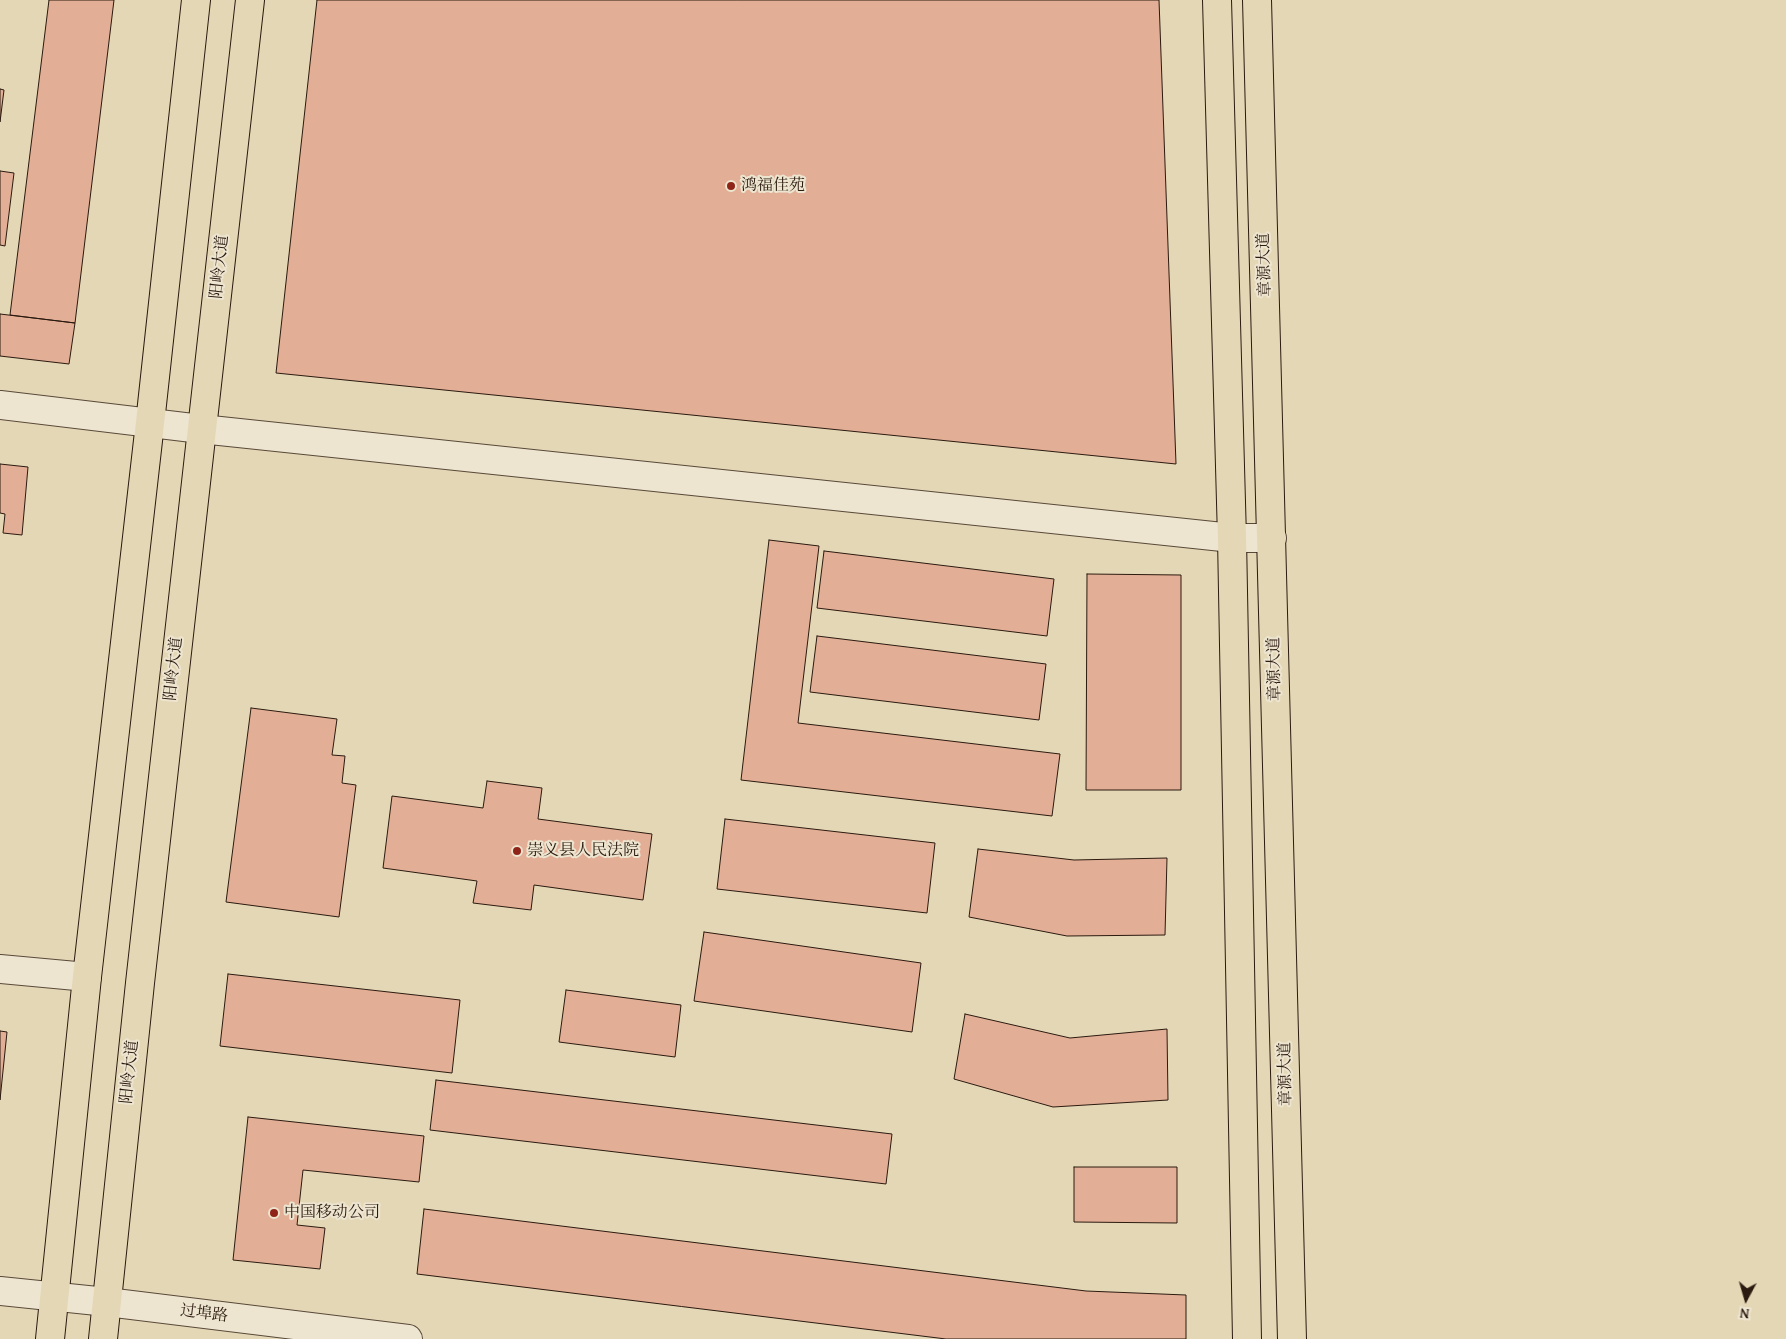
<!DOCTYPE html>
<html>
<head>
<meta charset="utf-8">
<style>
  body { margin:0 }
  #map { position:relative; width:1786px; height:1339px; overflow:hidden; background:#e4d7b6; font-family:"Gentium Book Plus",serif }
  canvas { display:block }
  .north { position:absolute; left:1721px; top:1274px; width:50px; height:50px; -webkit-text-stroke:4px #ede5d0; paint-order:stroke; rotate:186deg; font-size:14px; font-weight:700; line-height:20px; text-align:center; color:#2b1a0f }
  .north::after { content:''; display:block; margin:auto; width:18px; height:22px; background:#2b1a0f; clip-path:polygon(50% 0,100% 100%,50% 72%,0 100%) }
</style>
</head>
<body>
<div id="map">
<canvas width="1786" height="1339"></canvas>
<div class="north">N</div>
</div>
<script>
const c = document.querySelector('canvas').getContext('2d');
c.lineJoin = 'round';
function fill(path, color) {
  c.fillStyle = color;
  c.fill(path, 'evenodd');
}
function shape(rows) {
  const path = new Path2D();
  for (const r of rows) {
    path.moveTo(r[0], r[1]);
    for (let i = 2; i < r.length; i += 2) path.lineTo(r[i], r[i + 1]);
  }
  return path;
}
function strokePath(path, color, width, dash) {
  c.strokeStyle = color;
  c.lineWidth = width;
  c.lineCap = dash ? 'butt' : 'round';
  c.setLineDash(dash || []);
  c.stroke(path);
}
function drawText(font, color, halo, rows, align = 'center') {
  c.font = font + ' "Gentium Book Plus","Noto Serif SC",serif';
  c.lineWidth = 4;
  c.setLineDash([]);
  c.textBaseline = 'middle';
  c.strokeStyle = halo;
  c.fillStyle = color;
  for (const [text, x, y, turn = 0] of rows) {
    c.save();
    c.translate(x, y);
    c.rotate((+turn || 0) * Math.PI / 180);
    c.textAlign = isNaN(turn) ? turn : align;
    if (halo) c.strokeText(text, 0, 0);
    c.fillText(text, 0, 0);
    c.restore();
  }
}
const building = shape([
  [49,0,114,0,75,323,10,315,49,0],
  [317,0,1159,0,1176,464,276,373,317,0],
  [0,89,4,90,0,122,0,89],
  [0,171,14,173,5,246,0,245,0,171],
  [0,314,75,323,69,364,0,356,0,314],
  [0,464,28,467,22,535,3,533,5,514,0,513,0,464],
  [769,540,819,546,798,723,1060,754,1052,816,741,780,769,540],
  [824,551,1054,579,1047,636,817,608,824,551],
  [1087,574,1181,575,1181,790,1086,790,1087,574],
  [817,636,1046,664,1039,720,810,692,817,636],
  [251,708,337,719,332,755,345,756,342,783,356,785,339,917,226,902,251,708],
  [487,781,542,788,538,819,652,834,643,900,534,885,531,910,473,903,477,881,383,868,392,796,483,808,487,781],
  [725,819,935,843,927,913,717,889,725,819],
  [978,849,1074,860,1167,858,1165,935,1067,936,969,917,978,849],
  [704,932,921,963,912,1032,694,1001,704,932],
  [228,974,460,1000,452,1073,220,1046,228,974],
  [566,990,681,1005,675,1057,559,1042,566,990],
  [965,1014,1070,1038,1167,1029,1168,1100,1053,1107,954,1079,965,1014],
  [0,1031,7,1032,0,1100,0,1031],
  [436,1080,892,1134,886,1184,430,1130,436,1080],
  [248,1117,424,1136,419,1182,303,1170,297,1225,325,1228,320,1269,233,1260,248,1117],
  [1074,1167,1177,1167,1177,1223,1074,1222,1074,1167],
  [424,1209,1086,1291,1186,1295,1186,1339,946,1339,417,1274,424,1209]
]);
fill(building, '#e2ae96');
strokePath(building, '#2b1a0f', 1);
const minor = shape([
  [0,405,201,429,1232,538,1272,538],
  [0,969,87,977],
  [0,1291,107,1302,408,1339]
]);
const major = shape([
  [1217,0,1232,538,1247,1339],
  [1257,0,1292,1339],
  [50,1339,87,977,150,423,196,0],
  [103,1339,140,983,250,0]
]);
strokePath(minor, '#594939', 30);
strokePath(major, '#2b1a0f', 30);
strokePath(minor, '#ede5d0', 28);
strokePath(major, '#e4d7b6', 28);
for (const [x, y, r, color] of [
  [731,186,5,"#8f2418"],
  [517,851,5,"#8f2418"],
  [274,1213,5,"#8f2418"]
]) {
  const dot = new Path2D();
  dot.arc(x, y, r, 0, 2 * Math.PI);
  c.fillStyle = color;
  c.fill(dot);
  strokePath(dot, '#ede5d0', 2);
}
drawText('16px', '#2b1a0f', '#ede5d0', [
  ["鸿福佳苑",741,186],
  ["崇义县人民法院",527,851],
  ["中国移动公司",284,1213]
], 'left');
drawText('16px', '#2b1a0f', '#ede5d0', [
  ["章源大道",1265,265,-92],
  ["阳岭大道",220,267,-84],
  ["阳岭大道",174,669,-84],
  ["章源大道",1275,669,-91],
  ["阳岭大道",130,1072,-84],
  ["章源大道",1286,1074,-91],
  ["过埠路",204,1314,7]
]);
</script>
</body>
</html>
